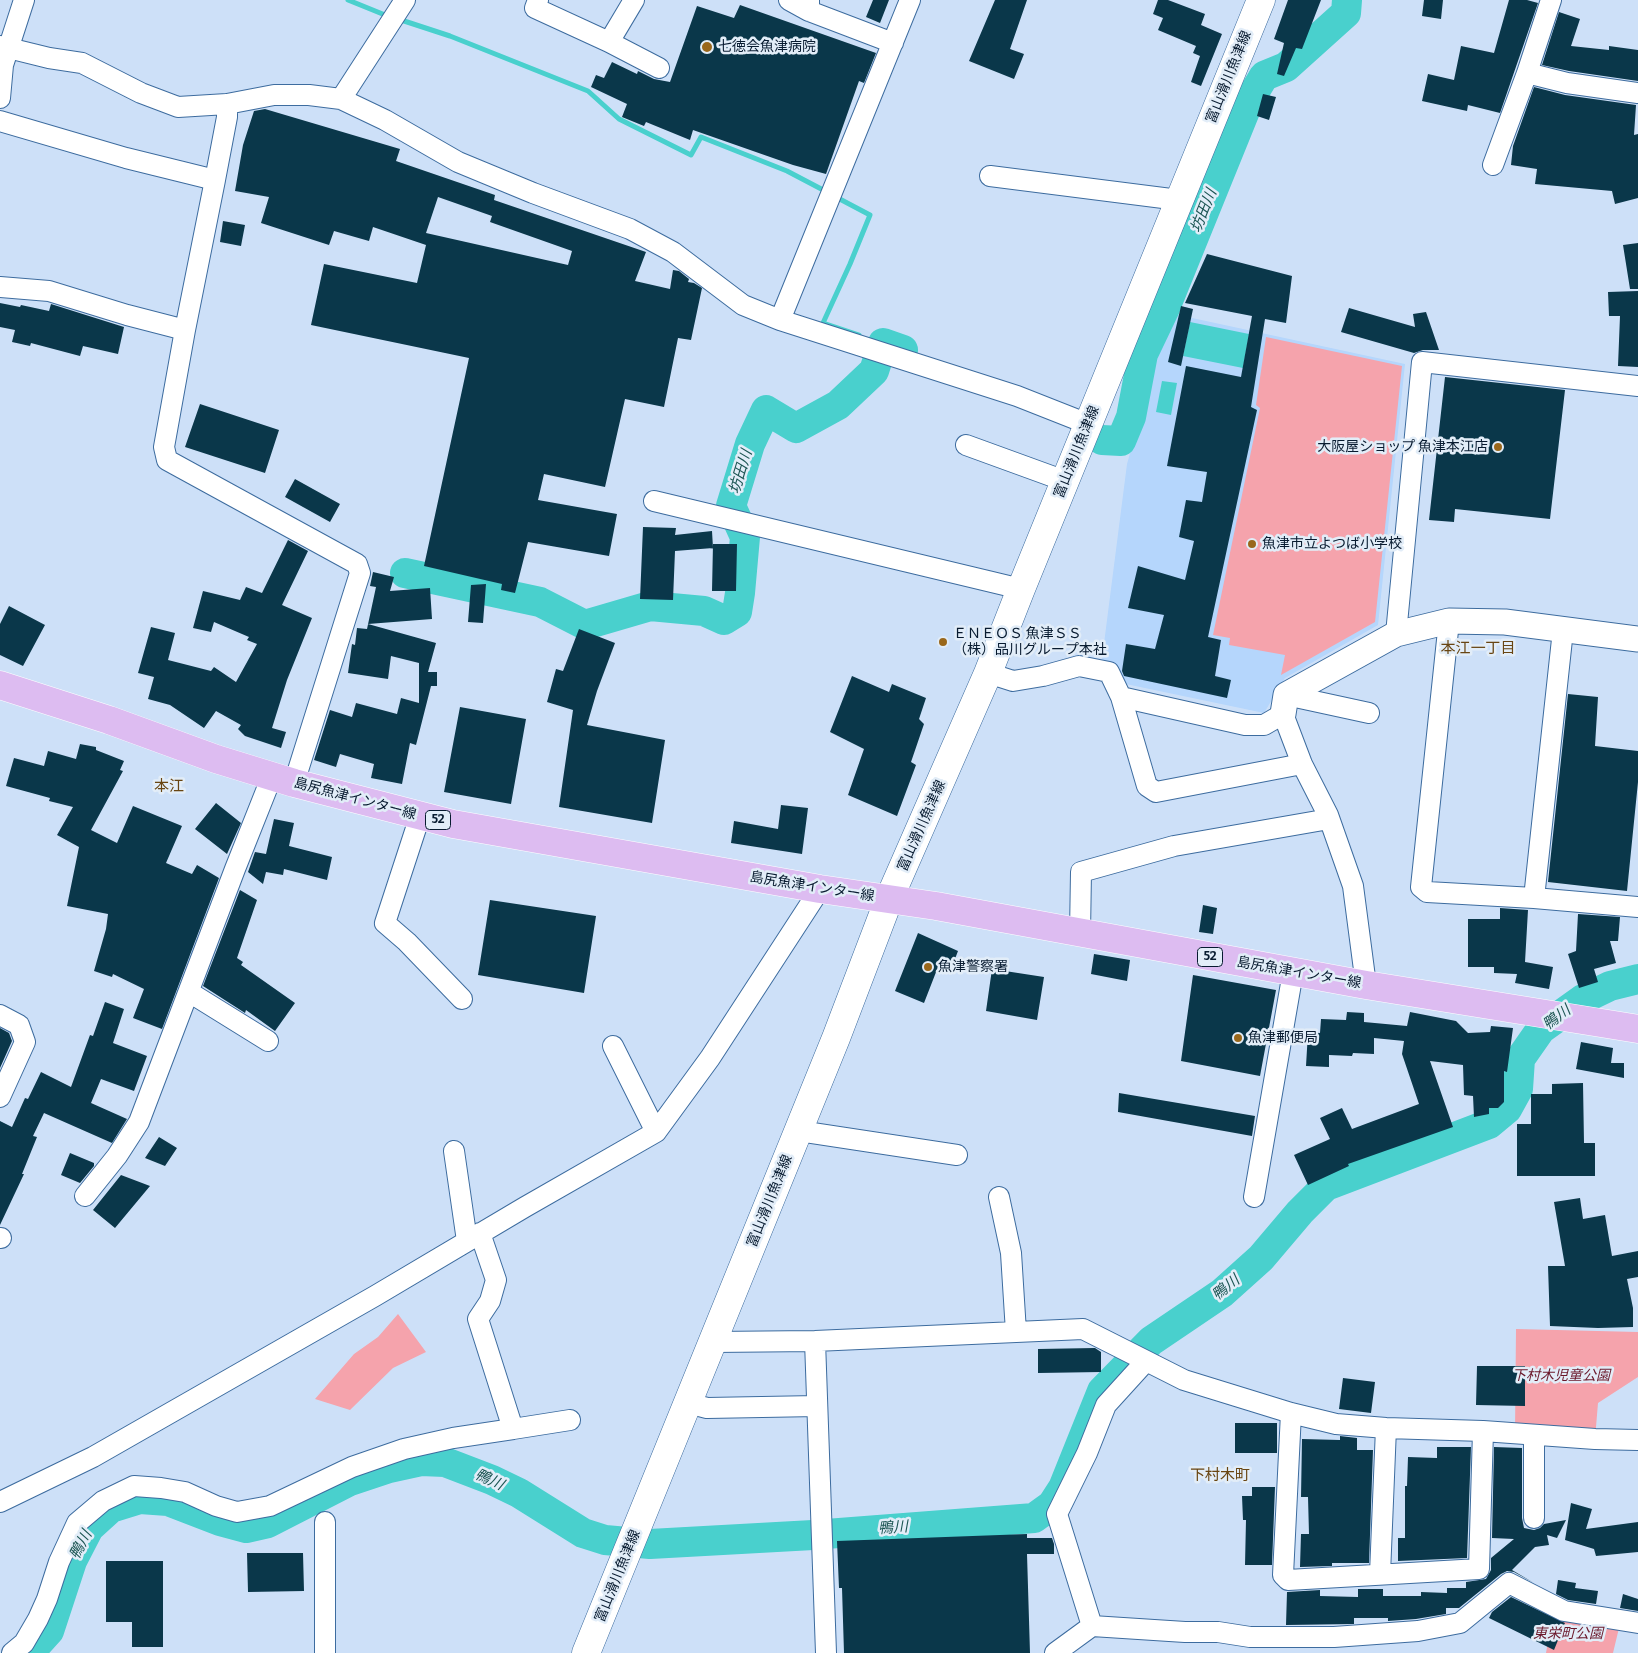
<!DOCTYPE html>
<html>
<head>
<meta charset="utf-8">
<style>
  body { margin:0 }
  canvas { display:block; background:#cde0f8 }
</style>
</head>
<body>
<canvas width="1638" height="1653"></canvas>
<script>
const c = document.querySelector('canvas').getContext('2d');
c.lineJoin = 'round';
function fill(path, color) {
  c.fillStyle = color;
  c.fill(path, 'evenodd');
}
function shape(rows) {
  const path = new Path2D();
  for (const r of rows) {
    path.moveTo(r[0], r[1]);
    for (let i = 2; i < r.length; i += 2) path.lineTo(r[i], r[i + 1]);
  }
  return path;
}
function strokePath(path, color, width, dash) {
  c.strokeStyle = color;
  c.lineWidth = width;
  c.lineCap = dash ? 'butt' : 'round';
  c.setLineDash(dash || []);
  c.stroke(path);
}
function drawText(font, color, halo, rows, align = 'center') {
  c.font = font + ' Bitter,"Noto Sans JP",serif';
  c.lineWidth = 5;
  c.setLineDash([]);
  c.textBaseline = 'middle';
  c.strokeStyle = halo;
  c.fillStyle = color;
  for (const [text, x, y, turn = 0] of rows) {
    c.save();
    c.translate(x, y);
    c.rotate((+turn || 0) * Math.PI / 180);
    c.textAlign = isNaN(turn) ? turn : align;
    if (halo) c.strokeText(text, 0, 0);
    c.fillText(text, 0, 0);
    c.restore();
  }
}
fill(shape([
  [1169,313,1405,364,1378,625,1285,678,1264,713,1121,683,1117,669,1102,659,1127,464]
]), '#b5d6fc');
fill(shape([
  [1266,337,1402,366,1375,622,1281,675,1285,655,1229,645,1230,638,1213,635,1260,408,1256,405],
  [398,1314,426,1352,393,1368,350,1410,315,1399,354,1354,378,1337],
  [1516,1329,1638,1332,1638,1377,1598,1403,1595,1439,1515,1433],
  [1553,1612,1619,1628,1613,1653,1546,1653]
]), '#f5a3ac');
fill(shape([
  [1190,322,1249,334,1243,368,1183,356],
  [1162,381,1177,383,1171,415,1156,412]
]), '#49d0cd');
strokePath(shape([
  [348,0,390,17],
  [398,19,450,36,588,91,619,119,691,155,701,137,787,171,827,192],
  [834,196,870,215,850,264,823,323,859,335]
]), '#49d0cd', 5);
strokePath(shape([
  [1102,440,1121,441,1131,417,1143,354,1165,308,1249,101,1264,76,1286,67,1346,13,1347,0],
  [405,573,540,602,585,625,650,606,704,611,724,620,737,612,740,593,745,537,731,506,750,444,766,410,796,428,838,405,874,371,883,343,903,350],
  [29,1653,49,1631,72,1561,89,1528,111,1508,140,1499,168,1501,220,1521,246,1528,268,1523,350,1481,389,1468,421,1461,445,1462,492,1480,519,1493,583,1533,605,1540,650,1544,813,1535,1034,1518,1052,1505,1063,1488,1102,1391,1151,1341,1222,1293,1261,1258,1300,1212,1326,1186,1489,1124,1507,1109,1518,1089,1520,1059,1541,1029,1583,999,1610,986,1638,979]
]), '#49d0cd', 30);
fill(shape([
  [873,0,889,0,880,23,866,17],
  [995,0,1027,0,1010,49,1024,54,1014,79,969,61],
  [1158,0,1168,0,1205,14,1201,25,1222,34,1201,86,1191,82,1200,56,1193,53,1196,46,1158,30,1163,18,1153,14],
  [1288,0,1321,0,1302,49,1296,48,1284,76,1277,74,1284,43,1274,39],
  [1424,0,1443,0,1441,19,1422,16],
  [1509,0,1527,0,1538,3,1500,113,1468,105,1467,111,1422,101,1428,74,1454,80,1461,46,1494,53],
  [740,5,876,53,864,83,859,81,826,174,793,165,693,130,690,140,646,122,644,126,622,117,627,104,591,87,596,75,604,78,612,62,637,74,638,71,654,79,670,82,697,6,734,18],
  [1559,12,1580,19,1571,46,1609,50,1609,46,1638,50,1638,81,1569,71,1542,65],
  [1534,87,1565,95,1636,105,1634,135,1638,134,1638,198,1615,204,1612,191,1535,184,1537,169,1511,165,1513,146],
  [1263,94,1276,97,1269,120,1257,116],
  [265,109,400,149,396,161,495,195,494,200,646,252,635,281,670,289,673,270,679,271,689,279,688,282,694,283,702,288,691,340,678,338,664,407,625,399,605,487,544,474,538,500,617,514,609,556,528,542,515,593,501,590,502,584,424,566,469,358,311,325,324,264,417,283,426,245,373,227,369,241,334,231,329,245,261,223,269,197,235,191,243,145,254,111],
  [438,197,492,216,490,222,572,251,568,265,426,233],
  [223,221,245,225,241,246,220,242],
  [1638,243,1638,289,1630,289,1623,245],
  [1207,254,1292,276,1286,323,1265,319,1251,407,1257,410,1208,637,1221,640,1215,676,1231,680,1227,698,1124,676,1122,671,1126,644,1155,649,1164,615,1128,608,1138,566,1185,580,1194,541,1179,537,1186,500,1202,502,1207,472,1167,466,1186,366,1241,377,1252,316,1185,303],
  [1638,291,1638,367,1618,366,1620,316,1609,316,1608,292],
  [0,303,20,307,21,305,49,311,51,304,124,327,118,354,83,346,80,356,31,343,30,346,12,342,15,330,0,327],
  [1181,306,1193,309,1181,366,1168,362],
  [1349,308,1415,327,1413,314,1426,312,1439,350,1423,350,1414,353,1341,332],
  [1445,377,1565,390,1550,519,1455,509,1454,522,1429,520],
  [200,404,279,430,265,473,185,447],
  [295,479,340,504,330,522,285,497],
  [643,527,676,528,675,535,712,531,713,548,675,551,673,600,640,599],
  [288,540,308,551,282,605,312,618,287,680,272,728,286,732,281,748,245,736,238,729,241,725,216,711,204,728,170,705,148,699,154,677,138,673,151,627,175,633,168,660,211,671,214,667,236,682,257,644,247,640,249,637,214,622,211,632,193,628,203,591,240,600,246,587,262,593],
  [713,544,737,544,736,591,712,591],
  [373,572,394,577,390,591,430,588,432,619,368,624,436,643,428,672,437,672,437,686,431,686,416,745,410,743,402,784,371,778,374,764,340,754,336,767,314,760,330,710,352,717,356,703,397,714,401,698,419,703,419,663,391,656,388,679,348,673,352,644,355,645,357,628,367,629,376,587,370,586],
  [486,584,483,623,468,622,471,585],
  [9,606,45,625,23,666,0,655,0,624],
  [579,629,615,643,597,691,587,725,665,740,652,823,559,807,573,710,547,702,556,669,563,671],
  [852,676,889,692,892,684,926,698,919,719,924,724,911,762,916,765,897,816,848,795,864,749,830,732],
  [1568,694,1598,697,1595,746,1638,751,1638,782,1627,891,1548,882],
  [460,707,526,719,511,804,444,792],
  [80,744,96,747,96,750,124,761,120,770,123,771,91,830,117,843,133,806,182,826,166,863,192,874,197,865,219,878,162,1029,133,1018,144,989,113,974,112,977,94,971,106,929,108,914,67,906,79,847,57,835,73,807,49,801,50,798,6,786,14,758,44,766,48,751,76,759],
  [216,803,241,823,227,854,195,829],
  [781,805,808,808,802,854,731,843,734,821,778,829],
  [274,819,294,823,289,846,332,857,327,880,284,869,283,875,266,872,263,884,248,872,255,852,266,854],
  [240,890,257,900,237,958,243,962,241,965,295,1003,275,1031,246,1010,245,1013,203,986],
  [490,900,596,916,584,993,478,975],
  [1203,905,1217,908,1213,934,1199,932],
  [1500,908,1528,910,1525,962,1553,967,1549,989,1515,983,1517,974,1494,973,1494,967,1468,967,1468,919,1500,919],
  [1578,914,1620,917,1618,941,1610,941,1616,963,1594,969,1598,982,1579,988,1568,954,1576,951],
  [918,933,958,951,950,972,938,967,924,1003,895,991],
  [1094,954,1130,960,1127,981,1091,974],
  [992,969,1044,977,1037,1020,986,1011],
  [1193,975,1276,990,1260,1076,1181,1061],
  [105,1002,124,1009,113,1043,147,1056,134,1091,101,1079,91,1103,127,1119,112,1143,44,1113,33,1136,37,1137,22,1174,24,1174,0,1225,0,1121,12,1127,25,1098,28,1099,41,1072,71,1087,90,1035,93,1036],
  [1347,1012,1364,1013,1364,1022,1407,1026,1410,1012,1456,1021,1468,1033,1490,1032,1491,1026,1513,1028,1507,1072,1504,1071,1504,1102,1498,1108,1489,1108,1489,1114,1474,1117,1473,1096,1464,1095,1463,1065,1430,1061,1453,1127,1348,1164,1349,1166,1308,1185,1294,1155,1330,1139,1320,1118,1342,1108,1352,1129,1419,1104,1402,1054,1404,1041,1374,1038,1374,1054,1353,1053,1352,1056,1329,1055,1329,1067,1306,1066,1308,1032,1320,1033,1321,1019,1346,1020],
  [0,1028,9,1033,12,1041,0,1068],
  [1581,1042,1613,1048,1611,1063,1624,1063,1624,1078,1576,1069],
  [1583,1083,1584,1143,1595,1143,1595,1176,1517,1176,1517,1124,1531,1124,1531,1094,1552,1094,1552,1084],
  [1119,1093,1255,1116,1252,1136,1118,1112],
  [159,1137,177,1148,165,1166,145,1158],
  [70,1153,94,1163,94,1166,80,1183,61,1175],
  [121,1175,150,1186,115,1228,93,1210],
  [1580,1198,1583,1219,1605,1215,1612,1256,1638,1251,1638,1277,1627,1279,1633,1308,1633,1327,1598,1328,1550,1326,1548,1266,1565,1266,1554,1202],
  [1095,1348,1101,1352,1101,1372,1038,1373,1038,1349],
  [1477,1366,1525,1366,1525,1406,1476,1405],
  [1343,1378,1375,1382,1371,1413,1339,1409],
  [1235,1423,1277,1423,1277,1453,1235,1453],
  [1340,1436,1357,1438,1357,1450,1373,1450,1369,1563,1332,1563,1332,1566,1300,1567,1301,1534,1309,1534,1308,1497,1301,1497,1302,1439,1340,1440],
  [1437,1447,1471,1447,1467,1558,1398,1561,1398,1538,1405,1538,1405,1486,1407,1486,1408,1457,1437,1458],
  [1494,1447,1522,1448,1522,1518,1524,1528,1534,1530,1540,1528,1544,1524,1566,1520,1557,1538,1547,1535,1549,1545,1535,1547,1512,1570,1534,1583,1514,1572,1507,1571,1501,1574,1459,1608,1446,1608,1446,1614,1416,1619,1388,1621,1388,1618,1354,1618,1354,1624,1286,1625,1287,1592,1320,1590,1320,1596,1358,1597,1358,1589,1383,1589,1383,1596,1421,1596,1421,1592,1447,1593,1447,1588,1466,1588,1466,1582,1486,1579,1491,1570,1491,1558,1514,1539,1492,1538],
  [1252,1487,1275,1487,1272,1565,1245,1565,1246,1520,1243,1520,1242,1496,1252,1496],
  [1571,1503,1592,1509,1586,1529,1638,1522,1638,1552,1596,1556,1594,1549,1565,1540],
  [1027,1534,1027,1538,1052,1538,1054,1544,1054,1554,1027,1554,1030,1653,844,1653,842,1588,839,1588,837,1541],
  [247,1553,303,1553,304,1591,248,1592],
  [106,1561,163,1561,163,1647,132,1647,132,1622,106,1622],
  [1558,1580,1576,1583,1575,1588,1598,1591,1596,1604,1568,1600,1556,1594],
  [1623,1594,1638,1599,1638,1611,1620,1608],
  [1511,1597,1565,1623,1554,1650,1489,1618,1492,1612]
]), '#0a374a');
const minor = shape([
  [538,0,535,8,609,42,659,68],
  [789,0,809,11],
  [809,0,809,11,893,43],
  [1551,0,1527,73,1567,83,1638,93],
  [609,42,634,0],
  [0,46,49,58,82,63,141,93,178,107,227,104,274,95,309,95,341,99,385,120,458,162,533,193,630,229,673,252,743,305,780,320,1017,396,1088,424],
  [0,98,3,65,24,0],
  [341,99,405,0],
  [0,121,126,158,215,180,227,117,227,104],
  [1493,165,1527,73],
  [990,176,1179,200],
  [0,287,49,291,127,315,185,330,215,180],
  [780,320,910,0],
  [185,330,164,447,167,460,357,564,360,573,294,783],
  [966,445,1065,481],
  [654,501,1021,589],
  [1449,621,1421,887,1427,892,1534,898,1638,907],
  [1396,634,1422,362,1638,386],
  [988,673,1013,681,1043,676,1079,666,1109,672,1121,697,1147,786,1156,792,1302,764],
  [1286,695,1369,713],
  [1121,697,1245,725,1264,725,1283,714,1302,764,1328,815,1353,886,1366,985],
  [420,816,385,923,407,942,462,999],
  [1534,898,1563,630],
  [1080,933,1081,872,1174,846,1329,819],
  [189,992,268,1041],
  [0,1015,19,1025,25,1042,0,1097],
  [613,1046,656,1132],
  [799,1131,957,1155],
  [454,1151,467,1241],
  [85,1196,117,1156,139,1122,235,869,272,776],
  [999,1197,1011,1253,1016,1332],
  [1254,1197,1293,972],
  [480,1233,496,1280,490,1301,478,1319,513,1429,570,1420],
  [0,1238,1,1238],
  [815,1341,826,1653],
  [713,1342,815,1341,1083,1329,1184,1380,1291,1413,1336,1424,1386,1428,1483,1431,1595,1439,1638,1440],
  [688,1403,707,1408,817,1406],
  [1291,1413,1283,1575,1288,1580,1479,1569,1483,1431],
  [0,1502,93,1457,375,1296,525,1207,656,1132,710,1058,820,889],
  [1534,1518,1534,1435],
  [325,1522,325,1653],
  [1380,1574,1386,1428],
  [1092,1626,1185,1632,1218,1632,1250,1637,1334,1637,1418,1631,1460,1623,1509,1583,1564,1611,1638,1623],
  [12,1653,24,1643,38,1619,47,1599,59,1562,77,1523,103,1501,134,1486,161,1488,185,1492,216,1506,237,1512,270,1506,352,1467,404,1449,453,1438,513,1429],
  [1055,1653,1092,1626,1057,1514,1087,1453,1106,1405,1146,1361]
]);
const tertiary = shape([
  [1283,714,1286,695,1396,634,1449,621,1505,622,1638,639]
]);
const secondary = shape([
  [586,1653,836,1038,889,899,988,673,1021,589,1261,0]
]);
const primary = shape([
  [0,685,109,720,216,759,294,783,453,824,820,889,936,906,1366,985,1638,1029]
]);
strokePath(minor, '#3d6c9f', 22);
strokePath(tertiary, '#3d6c9f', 27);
strokePath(secondary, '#3d6c9f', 29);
strokePath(primary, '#fff', 29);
strokePath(minor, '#fff', 20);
strokePath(tertiary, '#fff', 25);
strokePath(secondary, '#fff', 28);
strokePath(primary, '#ddbcf1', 28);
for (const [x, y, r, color] of [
  [707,47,6,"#99671b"],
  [1498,447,5,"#99671b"],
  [1252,544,5,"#99671b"],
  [943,642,5,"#99671b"],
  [928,967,5,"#99671b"],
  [1238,1038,5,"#99671b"]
]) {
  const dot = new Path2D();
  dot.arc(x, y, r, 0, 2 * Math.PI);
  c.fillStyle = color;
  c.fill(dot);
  strokePath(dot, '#e2edf8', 2);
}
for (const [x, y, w] of [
  [438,820,25],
  [1210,957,25]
]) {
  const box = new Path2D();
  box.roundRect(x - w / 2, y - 9.5, w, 19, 4);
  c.fillStyle = '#e2edf8';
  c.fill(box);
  strokePath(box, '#081b30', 1);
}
drawText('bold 12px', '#081b30', null, [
  ["52",438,820],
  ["52",1210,957]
]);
drawText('14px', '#081b30', '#e2edf8', [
  ["七徳会魚津病院",718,47],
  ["大阪屋ショップ 魚津本江店",1488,447,"right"],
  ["魚津市立よつば小学校",1262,544],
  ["ＥＮＥＯＳ 魚津ＳＳ",953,634],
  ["（株）品川グループ本社",953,650],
  ["魚津警察署",938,967],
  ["魚津郵便局",1248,1038]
], 'left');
drawText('14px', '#081b30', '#e2edf8', [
  ["富山滑川魚津線",1229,77,-68],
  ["富山滑川魚津線",1077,452,-68],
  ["島尻魚津インター線",355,799,15],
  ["富山滑川魚津線",922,826,-66],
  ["島尻魚津インター線",812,887,9],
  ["島尻魚津インター線",1299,973,10],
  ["富山滑川魚津線",770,1201,-68],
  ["富山滑川魚津線",618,1576,-68]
]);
drawText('italic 14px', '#6a172a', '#e2edf8', [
  ["下村木児童公園",1561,1376],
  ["東栄町公園",1568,1634]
]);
drawText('italic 15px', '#1c5553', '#e2edf8', [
  ["坊田川",1204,211,-68],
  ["坊田川",741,472,-73],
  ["鴨川",1557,1018,-37],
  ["鴨川",1226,1288,-39],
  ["鴨川",489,1480,25],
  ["鴨川",893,1528,-4],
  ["鴨川",81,1545,-62]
]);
drawText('15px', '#684512', '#e2edf8', [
  ["本江一丁目",1478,649],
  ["本江",169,787],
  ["下村木町",1220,1476]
]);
</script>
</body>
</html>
